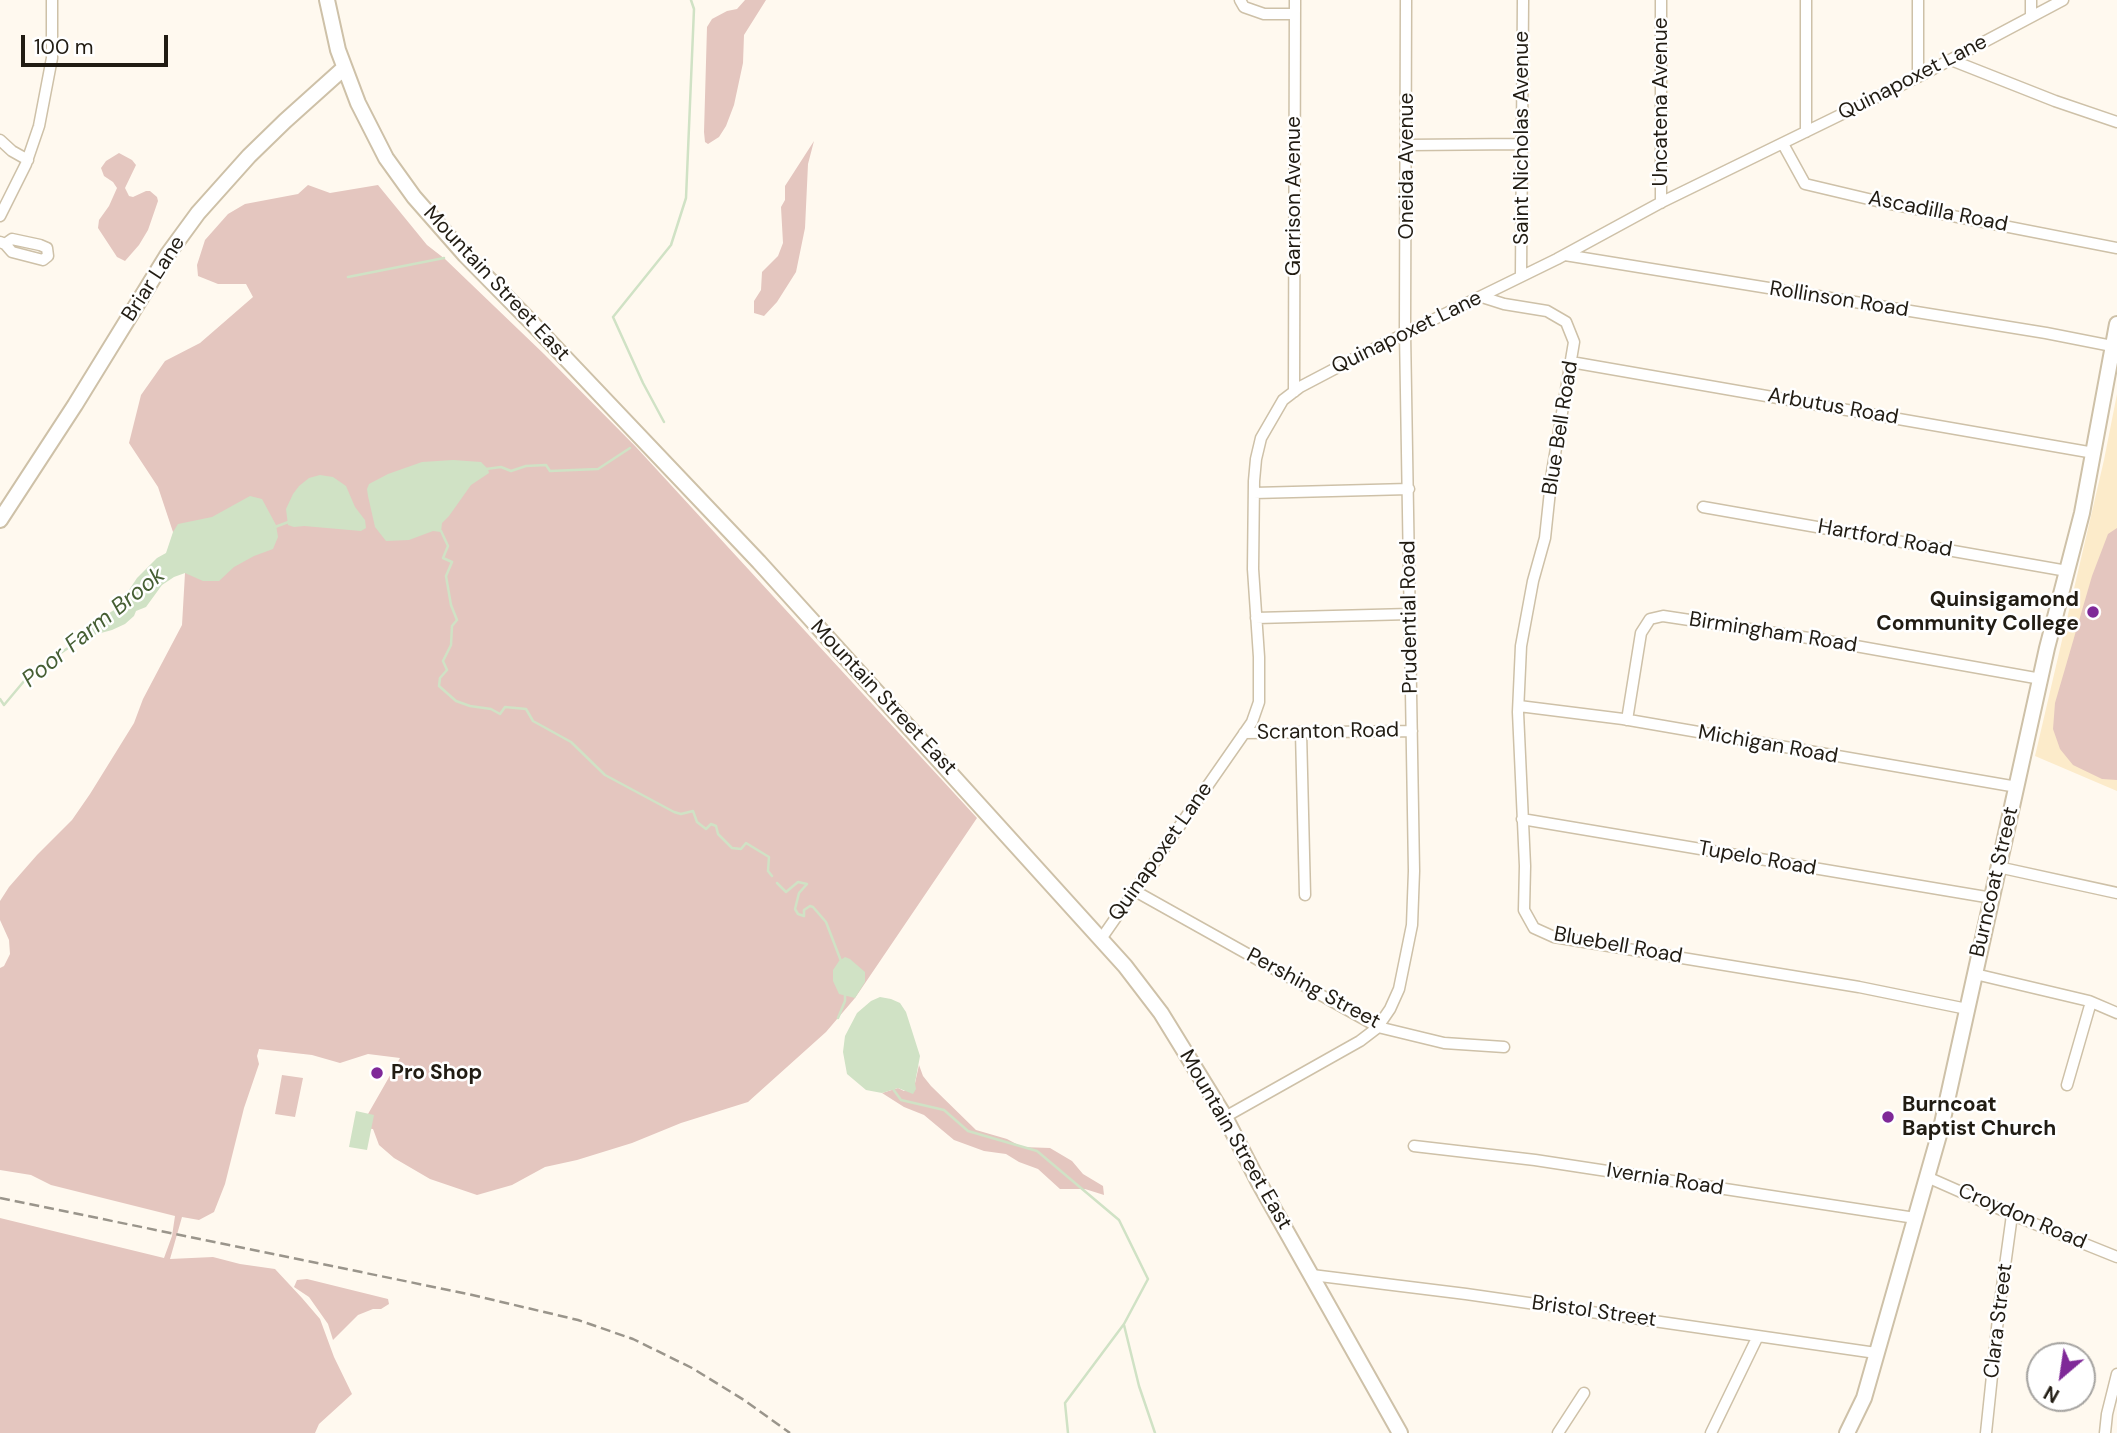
<!DOCTYPE html>
<html>
<head>
<meta charset="utf-8">
<style>
  body { margin:0 }
  #map { position:relative; width:2117px; height:1433px; overflow:hidden; background:#fff9ef; font-family:"DM Sans",sans-serif }
  canvas { display:block }
  .north { position:absolute; left:2026px; top:1342px; width:70px; height:70px; box-sizing:border-box; background:#fff; border:2px solid #a6a4a1; border-radius:50%; rotate:209deg; font-size:19px; font-weight:700; line-height:28px; text-align:center; color:#211c13 }
  .north::after { content:''; display:block; margin:auto; width:24px; height:32px; background:#7f2998; clip-path:polygon(50% 0,100% 100%,50% 72%,0 100%) }
  .scale { position:absolute; left:21px; top:35px; width:147px; height:32px; box-sizing:border-box; border:4px solid #211c13; border-top:0; padding-left:9px; font-size:21px; line-height:24px; white-space:nowrap; color:#211c13; -webkit-text-stroke:5px #fff; paint-order:stroke }
</style>
</head>
<body>
<div id="map">
<canvas width="2117" height="1433"></canvas>
<div class="north">N</div>
<div class="scale">100 m</div>
</div>
<script>
const c = document.querySelector('canvas').getContext('2d');
c.lineJoin = 'round';
function fill(path, color) {
  c.fillStyle = color;
  c.fill(path, 'evenodd');
}
function shape(rows) {
  const path = new Path2D();
  for (const r of rows) {
    path.moveTo(r[0], r[1]);
    for (let i = 2; i < r.length; i += 2) path.lineTo(r[i], r[i + 1]);
  }
  return path;
}
function strokePath(path, color, width, dash) {
  c.strokeStyle = color;
  c.lineWidth = width;
  c.lineCap = dash ? 'butt' : 'round';
  c.setLineDash(dash || []);
  c.stroke(path);
}
function drawText(font, color, halo, rows, align = 'center') {
  c.font = font + ' "DM Sans",sans-serif';
  c.lineWidth = 5;
  c.setLineDash([]);
  c.textBaseline = 'middle';
  c.strokeStyle = halo;
  c.fillStyle = color;
  for (const [text, x, y, turn = 0] of rows) {
    c.save();
    c.translate(x, y);
    c.rotate((+turn || 0) * Math.PI / 180);
    c.textAlign = isNaN(turn) ? turn : align;
    if (halo) c.strokeText(text, 0, 0);
    c.fillText(text, 0, 0);
    c.restore();
  }
}
fill(shape([
  [2117,394,2117,791,2035,756,2104,460]
]), '#fcebca');
fill(shape([
  [745,0,766,0,744,35,743,63,734,105,726,126,719,137,708,144,705,142,704,132,707,27,712,19,727,11,737,9],
  [814,141,808,164,805,228,796,272,777,302,764,316,754,313,754,301,761,290,762,272,778,256,783,243,781,207,785,200,785,186],
  [119,153,132,160,136,165,125,188,129,196,133,197,146,191,150,191,157,197,158,201,148,230,139,245,125,261,117,257,98,228,99,220,109,206,117,188,113,182,104,176,101,168,106,161],
  [308,185,330,193,378,185,427,245,445,259,544,354,636,447,977,818,855,998,826,1032,748,1102,681,1123,632,1143,577,1160,545,1167,512,1185,477,1195,430,1179,394,1158,379,1145,373,1129,360,1128,400,1058,368,1054,340,1063,312,1055,259,1049,257,1056,259,1064,244,1108,225,1184,214,1212,199,1220,182,1217,170,1259,213,1257,240,1264,275,1269,302,1298,320,1319,334,1357,352,1394,319,1424,315,1433,0,1433,0,1218,164,1258,172,1236,175,1216,51,1185,31,1175,0,1170,0,968,4,966,10,954,9,940,0,920,0,901,9,887,37,855,72,820,90,794,134,723,143,699,182,625,185,573,173,532,158,487,129,443,141,395,165,361,200,343,253,297,246,284,218,284,198,276,197,265,205,240,228,214,245,204,298,194],
  [2117,528,2117,780,2102,779,2073,765,2060,749,2053,729,2055,703,2092,576,2108,534],
  [919,1065,923,1076,931,1086,976,1130,1007,1139,1022,1147,1050,1148,1072,1161,1083,1174,1103,1186,1104,1195,1085,1189,1060,1189,1038,1169,1019,1162,1006,1154,984,1151,954,1140,924,1115,904,1107,882,1093,898,1088,904,1091,915,1083],
  [282,1075,303,1078,295,1117,275,1114],
  [307,1279,388,1299,389,1304,381,1309,373,1309,358,1315,333,1340,328,1324,309,1297,294,1287,297,1280]
]), '#e4c6bf');
fill(shape([
  [453,460,481,462,488,469,489,473,471,485,449,516,442,523,441,532,433,531,409,540,386,541,375,527,368,496,367,489,369,484,388,474,422,462],
  [320,475,333,477,346,486,355,507,365,520,366,528,361,531,304,526,294,527,288,525,286,509,293,494,299,486,309,478],
  [250,496,262,499,276,525,278,537,273,549,254,556,234,567,219,581,203,581,185,573,174,577,162,585,146,607,136,611,134,616,125,624,112,630,86,637,89,626,117,608,137,578,157,558,166,553,173,532,178,524,212,517],
  [845,957,850,959,865,972,865,982,855,998,839,994,833,981,833,970,839,961],
  [880,997,891,999,900,1003,906,1012,920,1056,915,1083,916,1089,913,1094,898,1088,882,1093,866,1090,847,1074,843,1052,845,1036,857,1013,871,1001],
  [356,1111,374,1115,367,1150,349,1147]
]), '#d0e2c5');
strokePath(shape([
  [348,277,444,258],
  [664,422,643,383,613,317,671,245,686,198,694,9,691,0],
  [486,469,501,467,511,471,526,466,546,465,550,471,598,469,630,448],
  [275,527,291,521],
  [441,531,448,546,443,558,452,562,446,576,451,605,457,620,452,626,451,645,443,661,447,670,440,678,439,686,456,701,470,706,491,709,500,714,505,707,526,709,533,721,571,742,605,775,674,812,681,814,693,811,697,822,706,829,711,824,716,826,718,834,732,848,741,849,746,843,769,857,768,871,772,876],
  [0,699,4,705,30,674,87,635],
  [777,883,786,892,798,882,807,884,799,893,795,909,798,914,804,916,804,910,810,906,813,907,826,922,841,961],
  [838,1018,845,1001,845,995],
  [893,1089,901,1100,944,1110,968,1131,1037,1151,1119,1220,1148,1279,1124,1324,1065,1403,1068,1433],
  [1124,1325,1139,1386,1155,1433]
]), '#d0e2c5', 2.5);
const street = shape([
  [1240,0,1244,7,1264,14,1295,14],
  [1806,0,1806,132],
  [1918,0,1918,77],
  [2031,0,2031,17],
  [1951,60,2055,101,2117,122],
  [0,140,12,151,28,160],
  [1783,144,1805,184,1881,202,2117,248],
  [1407,145,1521,144],
  [1661,203,1661,0],
  [0,216,26,164,39,126,52,58,52,0],
  [0,242,5,244,12,252,43,260,48,256,47,248,40,245,12,239,5,244],
  [1565,255,2046,333,2112,346],
  [1521,275,1523,0],
  [1482,297,1504,304,1547,311,1566,322,1574,342,1552,472,1545,538,1533,581,1521,646,1518,712,1525,866,1524,910,1534,928,1554,937,1859,987,1967,1009],
  [1571,362,2094,453],
  [1294,392,1295,0],
  [1254,493,1409,489],
  [1703,507,2067,571],
  [1256,618,1410,614],
  [1519,706,1623,719,2017,787],
  [1627,720,1641,633,1650,619,1663,616,1822,640,2041,679],
  [1301,732,1305,895],
  [1244,733,1412,731],
  [1522,819,1992,898],
  [1998,867,2117,893],
  [1135,891,1378,1027,1444,1043,1504,1047],
  [1101,939,1252,722,1259,702,1259,657,1253,569,1254,481,1256,459,1261,438,1283,400,1300,387,1359,356,1557,259,1660,203,1918,77,2063,0],
  [1975,974,2089,1001,2117,1013],
  [2067,1085,2091,1002],
  [1225,1117,1360,1041,1377,1028,1390,1009,1399,989,1412,925,1414,871,1405,332,1406,0],
  [1414,1146,1535,1160,1915,1218],
  [1927,1177,2020,1218,2117,1257],
  [1312,1275,1466,1294,1876,1353],
  [1558,1433,1584,1393],
  [1711,1433,1758,1336],
  [1986,1433,1999,1309,2012,1215],
  [2105,1433,2107,1414,2117,1374]
]);
const secondary = shape([
  [327,0,338,50,358,103,386,158,414,197,465,255,533,324,759,562,1125,966,1161,1013,1225,1117,1258,1181,1400,1433],
  [0,520,75,405,168,254,198,213,249,156,285,121,344,68],
  [1847,1433,1864,1398,1941,1128,2047,648,2082,513,2117,324]
]);
strokePath(street, '#cec1a8', 13);
strokePath(secondary, '#cec1a8', 18);
strokePath(street, '#fff', 10);
strokePath(secondary, '#fff', 14);
strokePath(shape([
  [0,1198,468,1294,578,1320,633,1339,692,1368,744,1400,790,1433]
]), '#9a958b', 2.5, [10, 5]);
for (const [x, y, r, color] of [
  [2093,612,7,"#7f2998"],
  [377,1073,7,"#7f2998"],
  [1888,1117,7,"#7f2998"]
]) {
  const dot = new Path2D();
  dot.arc(x, y, r, 0, 2 * Math.PI);
  c.fillStyle = color;
  c.fill(dot);
  strokePath(dot, '#fff', 2.5);
}
drawText('21px', '#211c13', '#fff', [
  ["Quinapoxet Lane",1913,78,-27],
  ["Uncatena Avenue",1661,102,-90],
  ["Saint Nicholas Avenue",1522,138,-90],
  ["Oneida Avenue",1407,166,-90],
  ["Garrison Avenue",1294,196,-90],
  ["Ascadilla Road",1938,212,11],
  ["Briar Lane",154,279,-57],
  ["Mountain Street East",496,284,47],
  ["Rollinson Road",1839,300,9],
  ["Quinapoxet Lane",1407,333,-26],
  ["Arbutus Road",1833,407,10],
  ["Blue Bell Road",1561,428,-81],
  ["Hartford Road",1885,539,10],
  ["Prudential Road",1410,617,-91],
  ["Birmingham Road",1773,633,9],
  ["Mountain Street East",883,698,47],
  ["Scranton Road",1328,732,-1],
  ["Michigan Road",1768,745,10],
  ["Quinapoxet Lane",1161,852,-55],
  ["Tupelo Road",1757,859,10],
  ["Burncoat Street",1995,882,-77],
  ["Bluebell Road",1618,946,10],
  ["Pershing Street",1313,989,28],
  ["Mountain Street East",1235,1140,60],
  ["Ivernia Road",1665,1180,9],
  ["Croydon Road",2022,1217,23],
  ["Bristol Street",1594,1312,8],
  ["Clara Street",1999,1321,-83]
]);
drawText('bold 21px', '#211c13', '#fff', [
  ["Quinsigamond",2079,600,"right"],
  ["Community College",2079,624,"right"],
  ["Pro Shop",391,1073],
  ["Burncoat",1902,1105],
  ["Baptist Church",1902,1129]
], 'left');
drawText('italic 23px', '#465f34', '#fff', [
  ["Poor Farm Brook",94,628,-39]
]);
</script>
</body>
</html>
